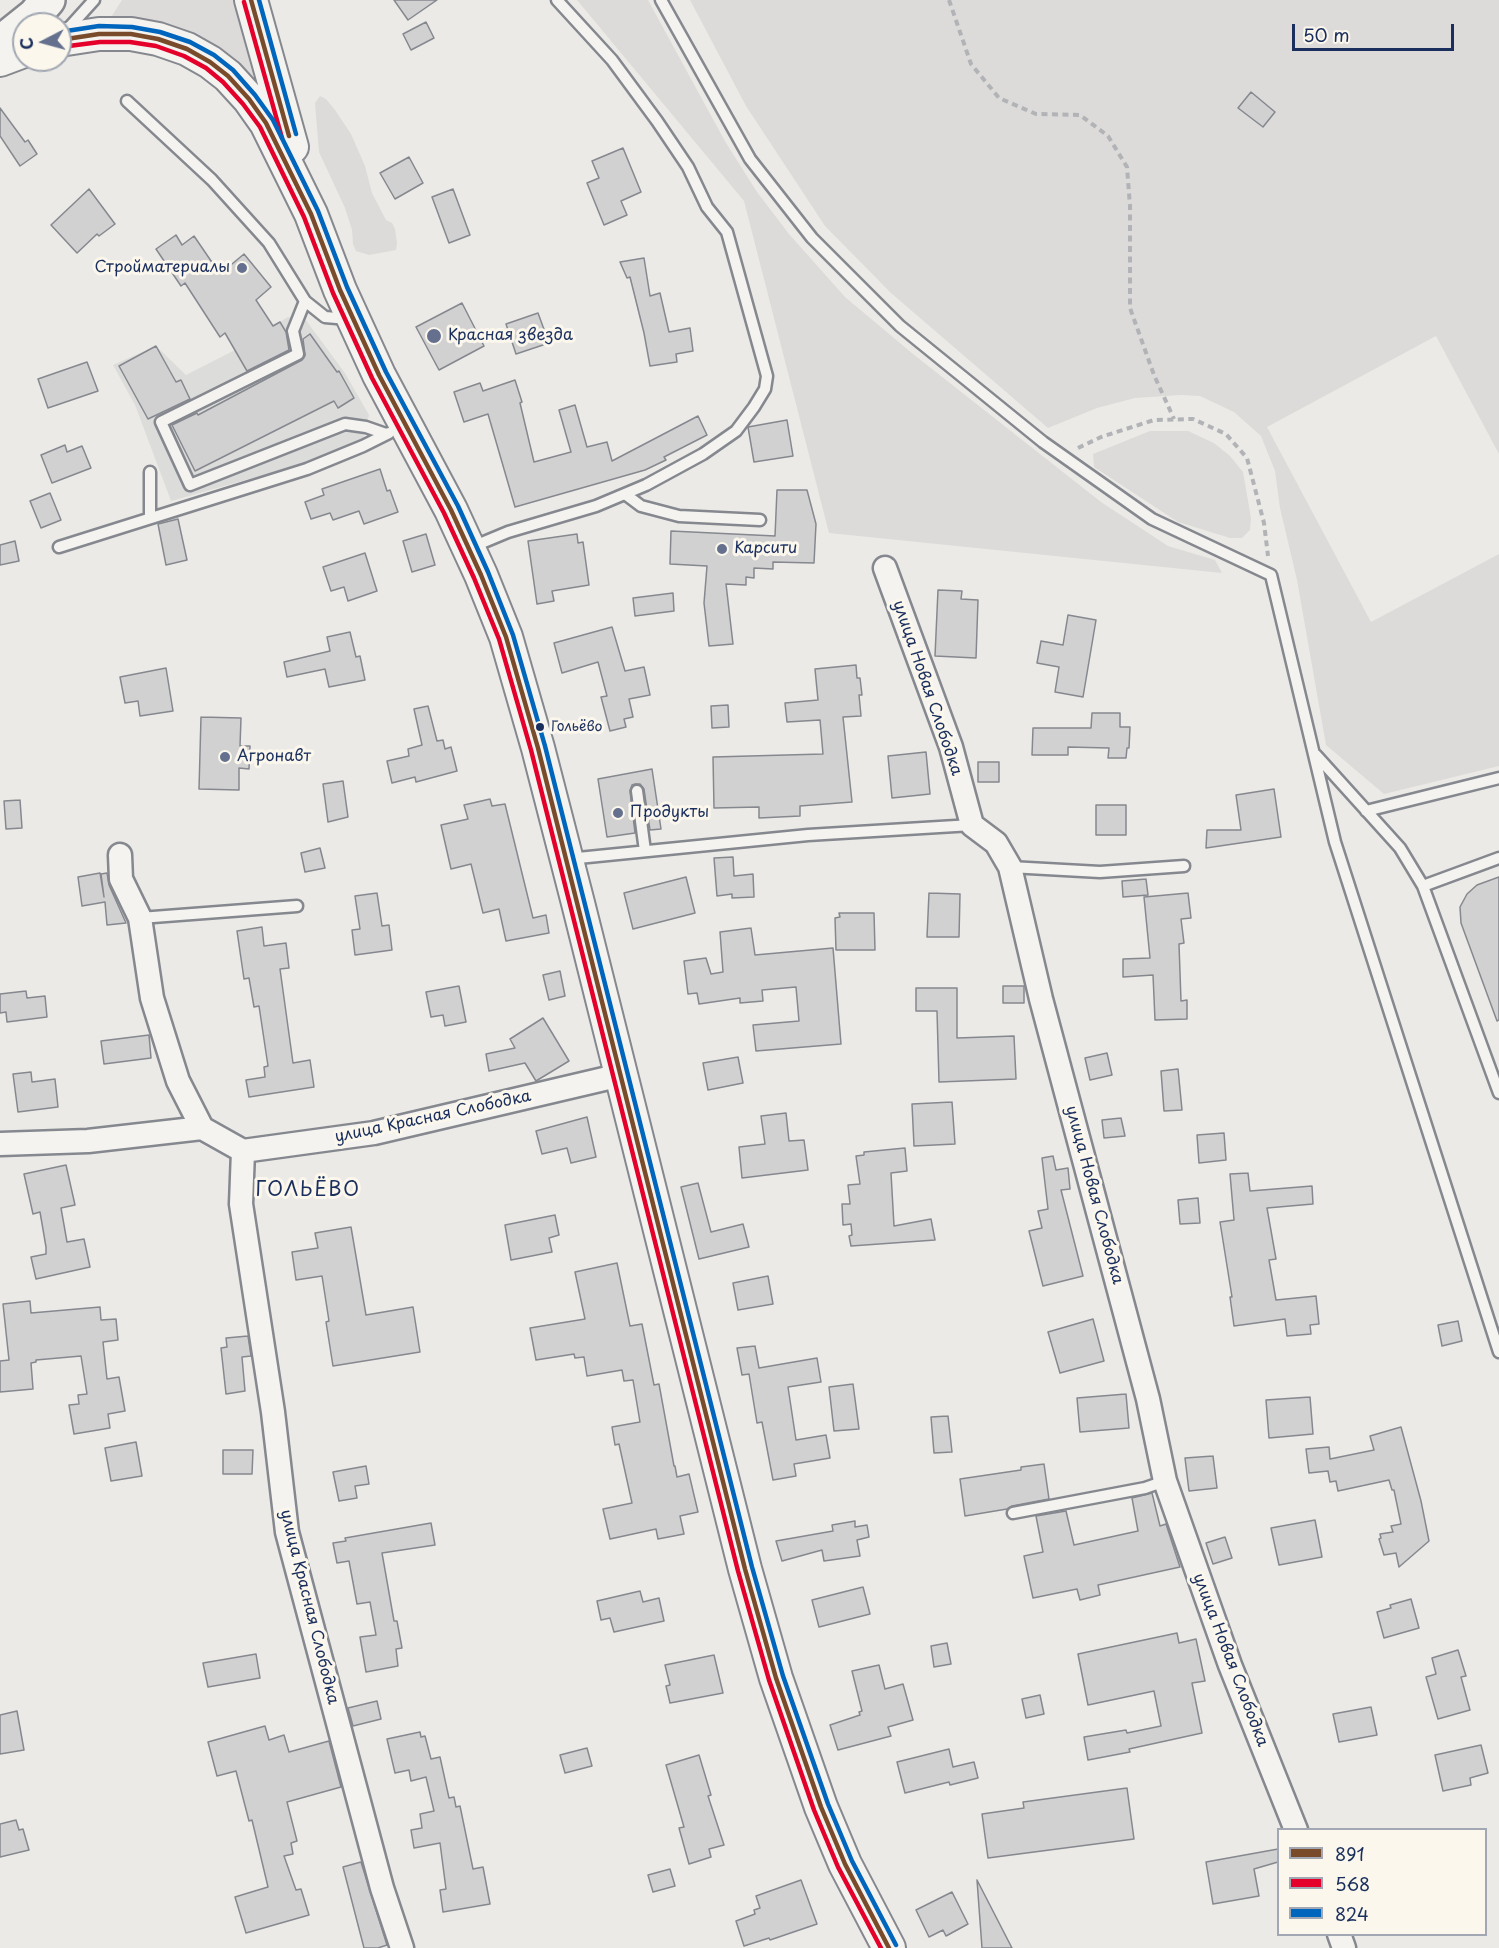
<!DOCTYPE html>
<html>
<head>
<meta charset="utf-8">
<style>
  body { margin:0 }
  #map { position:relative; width:1499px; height:1948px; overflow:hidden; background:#eceae6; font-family:"Playpen Sans",sans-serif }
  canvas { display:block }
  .legend { position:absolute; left:1277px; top:1828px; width:210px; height:108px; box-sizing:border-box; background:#fbf7ec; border:2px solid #a1a7b3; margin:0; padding:8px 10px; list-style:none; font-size:18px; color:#1b2f5e }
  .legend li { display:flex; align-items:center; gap:12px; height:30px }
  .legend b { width:30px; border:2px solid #a1a7b3 }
  .north { position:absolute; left:12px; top:12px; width:60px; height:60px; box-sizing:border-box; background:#fbf7ec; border:2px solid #a1a7b3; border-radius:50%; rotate:264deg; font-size:16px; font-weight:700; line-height:24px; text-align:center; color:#1b2f5e }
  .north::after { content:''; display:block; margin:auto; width:21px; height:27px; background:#64708e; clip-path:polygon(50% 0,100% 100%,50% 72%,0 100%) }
  .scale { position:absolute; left:1292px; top:24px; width:162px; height:27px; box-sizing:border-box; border:3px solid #1b2f5e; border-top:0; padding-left:8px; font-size:18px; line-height:21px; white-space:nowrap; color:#1b2f5e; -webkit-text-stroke:4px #fbf7ec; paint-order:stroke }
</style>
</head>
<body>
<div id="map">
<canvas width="1499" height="1948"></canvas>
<ul class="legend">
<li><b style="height:8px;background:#7a4b2a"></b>891</li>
<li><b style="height:8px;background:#e4002b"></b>568</li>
<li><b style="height:8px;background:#0065bd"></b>824</li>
</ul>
<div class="north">С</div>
<div class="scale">50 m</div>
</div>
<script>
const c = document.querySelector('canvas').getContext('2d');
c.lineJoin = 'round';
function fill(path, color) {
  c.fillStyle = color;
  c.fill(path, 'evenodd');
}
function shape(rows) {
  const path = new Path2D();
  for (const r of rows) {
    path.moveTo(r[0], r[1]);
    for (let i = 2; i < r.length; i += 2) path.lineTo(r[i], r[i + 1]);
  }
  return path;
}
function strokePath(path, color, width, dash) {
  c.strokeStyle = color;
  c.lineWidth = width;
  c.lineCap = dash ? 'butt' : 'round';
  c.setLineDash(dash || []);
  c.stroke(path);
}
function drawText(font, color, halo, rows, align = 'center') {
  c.font = font + ' "Playpen Sans",sans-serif';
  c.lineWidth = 6;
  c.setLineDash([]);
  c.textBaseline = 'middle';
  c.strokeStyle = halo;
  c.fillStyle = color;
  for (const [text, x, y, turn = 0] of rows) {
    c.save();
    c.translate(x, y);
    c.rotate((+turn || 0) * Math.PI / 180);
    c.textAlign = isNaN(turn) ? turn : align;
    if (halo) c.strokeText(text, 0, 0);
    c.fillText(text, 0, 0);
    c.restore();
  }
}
fill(shape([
  [288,317,305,319,345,373,369,415,363,439,295,466,171,501,135,405,113,365,156,346,186,375,235,350]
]), '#dcdcda');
fill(shape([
  [122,0,235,0,255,74,253,76,248,75,229,57,208,42,186,32,110,19],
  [577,0,648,0,726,143,757,192,789,234,845,297,913,354,1101,502,1168,546,1215,560,1222,573,829,533,744,201],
  [690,0,1499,0,1499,454,1436,336,1267,427,1371,622,1499,554,1499,766,1384,794,1326,745,1297,580,1280,508,1275,471,1261,436,1234,412,1200,396,1181,395,1135,398,1097,408,1048,428,891,293,825,226,746,106],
  [320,96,326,99,335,110,351,134,365,166,372,193,386,220,392,223,395,229,397,243,396,250,369,255,356,251,353,244,352,230,345,208,319,152,315,103],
  [1150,431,1188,431,1214,443,1230,456,1243,472,1251,518,1250,530,1242,538,1230,538,1178,522,1094,467,1093,454]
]), '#dcdbd9');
const building = shape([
  [394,0,437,0,408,20,394,0],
  [426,22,434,38,411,50,403,34,426,22],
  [1251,92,1275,112,1263,127,1238,108,1251,92],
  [0,108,25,142,28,140,37,154,20,166,0,136,0,108],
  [623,148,641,192,621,201,627,215,604,225,587,183,599,178,592,161,623,148],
  [409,157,423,183,395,199,380,173,409,157],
  [89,189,115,224,99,236,97,234,77,253,51,225,89,189],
  [453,189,470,235,449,243,432,197,453,189],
  [176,235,182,245,194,236,220,274,244,254,271,287,256,300,273,326,280,322,286,332,289,350,247,371,225,333,220,337,185,283,181,286,156,249,176,235],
  [644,258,650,296,660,293,669,332,690,328,693,351,676,354,677,362,650,366,644,333,630,277,627,278,620,262,644,258],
  [462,303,484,346,439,370,416,327,462,303],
  [538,313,549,343,516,354,506,324,538,313],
  [310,334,337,372,339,371,354,398,338,408,334,401,195,471,172,425,197,413,198,415,302,360,305,355,303,339,310,334],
  [156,346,176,382,181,380,190,399,148,419,119,366,156,346],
  [87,362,98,391,48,408,38,379,87,362],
  [515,380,522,402,520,403,534,462,571,452,559,410,575,405,587,447,607,442,612,461,698,416,707,435,664,457,666,460,645,470,515,507,488,414,464,422,454,392,480,383,483,391,515,380],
  [787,420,793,456,754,462,748,427,787,420],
  [65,445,67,452,82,446,91,468,52,483,41,455,65,445],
  [380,469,387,491,390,490,398,512,364,524,359,511,333,520,330,513,311,519,305,502,324,495,322,489,380,469],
  [777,490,807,490,816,524,814,563,773,562,773,569,754,568,754,578,746,577,746,585,726,584,733,644,709,646,704,603,707,566,670,564,671,531,775,536,777,490],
  [50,493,61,520,41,528,30,501,50,493],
  [178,519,187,560,166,565,158,524,178,519],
  [426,534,435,565,412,572,403,541,426,534],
  [577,534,578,543,583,542,589,585,552,591,554,601,537,604,528,541,577,534],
  [15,541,19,561,0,565,0,545,15,541],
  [365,553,377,591,348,601,344,587,331,591,323,567,365,553],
  [938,590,962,591,961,599,978,600,976,658,935,656,938,590],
  [673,593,674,611,635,616,633,598,673,593],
  [1068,615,1096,620,1083,697,1055,692,1059,667,1037,663,1041,641,1063,645,1068,615],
  [612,627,625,671,644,667,650,695,629,699,633,717,624,719,626,727,610,731,601,697,607,696,598,662,562,673,554,643,612,627],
  [350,632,356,657,360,656,365,680,329,687,325,669,287,677,284,662,330,651,327,637,350,632],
  [856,665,857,678,860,678,862,695,859,695,861,716,843,717,852,802,800,806,800,816,759,818,759,807,714,808,713,757,823,754,820,720,787,722,785,703,818,700,815,669,856,665],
  [166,668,173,711,140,716,138,701,125,703,120,677,166,668],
  [728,705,729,727,712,728,711,706,728,705],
  [428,706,437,741,443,740,445,749,451,747,457,771,416,782,415,777,392,783,387,761,409,756,408,749,422,745,414,709,428,706],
  [1092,713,1120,713,1120,727,1130,727,1129,748,1127,748,1126,758,1108,758,1109,748,1068,747,1068,755,1032,755,1033,728,1091,728,1092,713],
  [201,717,241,718,240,746,250,746,249,769,239,768,239,790,199,789,201,717],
  [926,752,930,794,892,798,888,756,926,752],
  [978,762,999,762,999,782,978,782,978,762],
  [652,769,661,829,650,830,644,789,640,784,635,784,632,785,630,791,635,833,607,837,598,779,652,769],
  [343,781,348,817,328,822,323,784,343,781],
  [1274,789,1281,837,1206,848,1207,830,1241,830,1236,795,1274,789],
  [490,799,492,806,505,804,533,918,546,915,549,933,506,941,499,909,483,913,471,864,451,869,441,825,468,819,464,805,490,799],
  [20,800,22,828,6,829,4,801,20,800],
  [1096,805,1126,805,1126,835,1096,835,1096,805],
  [320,848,325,868,305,872,301,853,320,848],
  [733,857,734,876,753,874,754,897,732,898,732,894,717,896,714,858,733,857],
  [100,873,104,897,101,874,107,873,109,885,126,923,107,925,105,902,82,906,78,877,100,873],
  [686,877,695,913,633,929,624,893,686,877],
  [1499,877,1499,1020,1497,1021,1461,923,1460,907,1467,894,1477,885,1499,877],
  [1146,879,1148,895,1123,897,1122,881,1146,879],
  [377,893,382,926,389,925,392,950,355,955,352,930,360,929,355,896,377,893],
  [929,893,960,894,959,937,927,937,929,893],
  [1188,893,1191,918,1181,919,1184,943,1179,944,1181,1001,1187,1000,1187,1019,1155,1020,1153,975,1123,977,1123,959,1150,958,1144,897,1188,893],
  [839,913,874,913,875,950,836,950,835,918,840,917,839,913],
  [262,927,264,946,286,943,289,968,280,969,293,1063,310,1060,314,1087,249,1097,246,1080,265,1077,264,1067,268,1066,259,1006,254,1007,249,978,244,979,237,931,262,927],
  [751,928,755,955,833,948,841,1044,756,1051,753,1025,799,1021,796,987,762,990,763,1001,740,1003,740,998,699,1004,697,993,688,994,684,961,706,958,711,974,723,972,720,932,751,928],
  [560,971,565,996,549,1000,543,975,560,971],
  [459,986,466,1022,445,1026,443,1015,431,1017,426,992,459,986],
  [1003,986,1024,986,1024,1003,1003,1003,1003,986],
  [916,988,957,988,957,1038,1014,1036,1016,1079,939,1082,937,1011,916,1011,916,988],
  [26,991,27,998,45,996,47,1017,7,1022,6,1012,0,1013,0,994,26,991],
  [543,1018,569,1061,536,1081,525,1063,489,1071,486,1054,515,1048,510,1039,543,1018],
  [149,1035,151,1058,104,1064,101,1041,149,1035],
  [1107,1053,1112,1075,1090,1080,1085,1058,1107,1053],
  [738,1057,743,1083,708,1090,703,1063,738,1057],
  [1178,1069,1182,1110,1164,1111,1161,1071,1178,1069],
  [31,1072,32,1082,55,1079,58,1107,18,1112,13,1074,31,1072],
  [952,1102,955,1144,914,1146,912,1104,952,1102],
  [786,1113,789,1141,804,1140,808,1170,742,1178,739,1147,765,1144,761,1116,786,1113],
  [587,1117,596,1157,571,1163,567,1148,542,1154,536,1131,587,1117],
  [1121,1118,1125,1136,1104,1138,1102,1120,1121,1118],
  [1224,1133,1226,1160,1199,1163,1197,1135,1224,1133],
  [905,1148,907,1171,891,1173,894,1226,931,1219,935,1240,851,1246,849,1236,852,1235,851,1224,843,1225,842,1204,850,1204,848,1185,860,1184,856,1156,864,1155,864,1152,905,1148],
  [1053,1156,1056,1170,1068,1168,1070,1189,1061,1190,1083,1276,1043,1286,1029,1231,1042,1228,1038,1211,1048,1209,1042,1158,1053,1156],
  [66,1165,75,1205,61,1208,67,1242,84,1239,90,1267,36,1279,31,1257,46,1254,46,1247,40,1212,33,1214,24,1174,66,1165],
  [1248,1173,1250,1191,1312,1186,1313,1204,1267,1208,1276,1259,1269,1260,1276,1300,1316,1296,1319,1324,1310,1325,1311,1334,1287,1336,1285,1319,1234,1326,1230,1297,1232,1297,1220,1222,1234,1220,1230,1174,1248,1173],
  [698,1183,711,1232,743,1224,749,1247,699,1259,681,1187,698,1183],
  [1198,1198,1200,1223,1180,1224,1178,1200,1198,1198],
  [555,1215,559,1235,549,1238,552,1252,511,1260,505,1225,555,1215],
  [351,1227,366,1315,413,1307,420,1352,333,1366,326,1322,329,1321,322,1276,296,1280,292,1252,318,1248,315,1233,351,1227],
  [617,1263,630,1326,642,1324,654,1385,659,1384,674,1466,675,1466,677,1477,689,1474,698,1512,680,1516,684,1534,658,1539,656,1529,610,1539,603,1509,632,1503,619,1444,615,1445,612,1427,640,1422,633,1380,624,1381,622,1370,587,1376,584,1357,575,1358,574,1354,536,1360,530,1328,585,1319,575,1272,617,1263],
  [768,1276,773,1304,738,1310,733,1283,768,1276],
  [30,1301,31,1313,100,1307,101,1320,116,1319,118,1340,103,1342,107,1379,119,1377,125,1411,108,1414,110,1428,74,1434,69,1405,79,1404,78,1395,87,1394,81,1356,36,1360,36,1362,31,1363,33,1389,0,1392,0,1361,9,1360,3,1304,30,1301],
  [1093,1319,1104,1361,1060,1373,1048,1332,1093,1319],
  [1458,1321,1462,1341,1442,1346,1438,1325,1458,1321],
  [248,1336,251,1356,242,1357,245,1391,226,1394,221,1348,227,1347,226,1338,248,1336],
  [755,1346,759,1368,817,1358,821,1382,788,1387,796,1440,826,1435,830,1458,794,1464,796,1476,773,1480,762,1422,757,1423,749,1374,742,1375,737,1348,755,1346],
  [853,1384,859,1429,834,1431,829,1387,853,1384],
  [1126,1394,1129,1428,1080,1432,1077,1398,1126,1394],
  [1310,1397,1313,1434,1269,1438,1266,1400,1310,1397],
  [948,1416,952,1452,934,1453,931,1417,948,1416],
  [1401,1427,1421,1501,1429,1541,1399,1567,1396,1553,1384,1555,1379,1539,1381,1538,1380,1534,1393,1532,1391,1526,1401,1524,1394,1490,1392,1490,1389,1480,1338,1491,1336,1481,1330,1482,1328,1471,1309,1473,1306,1449,1329,1447,1330,1459,1374,1450,1370,1436,1401,1427],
  [136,1442,142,1476,111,1481,105,1448,136,1442],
  [223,1450,253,1450,252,1474,223,1474,223,1450],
  [1213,1456,1217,1488,1189,1491,1185,1458,1213,1456],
  [1044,1464,1049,1499,1012,1506,1007,1509,965,1516,960,1479,1021,1470,1021,1467,1044,1464],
  [366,1466,369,1484,355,1486,357,1498,339,1501,333,1472,366,1466],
  [1152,1493,1160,1526,1166,1524,1180,1567,1098,1585,1100,1595,1080,1600,1077,1589,1033,1598,1024,1556,1043,1552,1036,1516,1066,1511,1074,1545,1138,1531,1132,1498,1152,1493],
  [1315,1520,1322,1557,1279,1565,1271,1528,1315,1520],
  [855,1521,855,1527,867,1525,869,1537,857,1540,860,1556,824,1561,822,1550,782,1561,776,1541,833,1531,832,1525,855,1521],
  [431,1523,435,1545,382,1553,394,1621,397,1621,402,1648,396,1649,398,1666,366,1672,360,1637,376,1635,370,1602,357,1604,349,1561,337,1563,333,1543,346,1541,345,1538,431,1523],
  [1225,1537,1232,1558,1213,1564,1206,1543,1225,1537],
  [863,1587,870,1614,819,1627,812,1600,863,1587],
  [640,1591,643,1602,659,1598,664,1621,614,1632,610,1618,601,1620,597,1601,640,1591],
  [1411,1599,1419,1628,1384,1638,1377,1612,1391,1608,1390,1605,1411,1599],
  [1177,1633,1179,1643,1196,1639,1205,1681,1192,1683,1202,1733,1129,1749,1130,1752,1088,1760,1084,1737,1126,1730,1127,1733,1161,1726,1154,1691,1088,1705,1078,1654,1177,1633],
  [947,1643,951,1664,934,1667,931,1646,947,1643],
  [1458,1650,1466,1676,1461,1677,1470,1710,1438,1719,1426,1677,1436,1674,1432,1658,1458,1650],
  [256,1654,260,1678,208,1687,203,1663,256,1654],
  [714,1655,723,1693,670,1703,666,1686,670,1685,665,1665,714,1655],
  [879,1665,885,1689,903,1684,913,1720,888,1727,891,1736,838,1750,830,1725,860,1715,859,1712,862,1711,852,1671,879,1665],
  [1040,1695,1044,1714,1026,1718,1022,1699,1040,1695],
  [377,1701,381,1719,353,1726,348,1708,377,1701],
  [1371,1707,1377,1735,1339,1742,1333,1714,1371,1707],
  [17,1711,24,1750,0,1754,0,1715,17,1711],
  [265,1726,269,1740,284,1735,289,1752,329,1741,341,1787,287,1802,297,1841,291,1843,293,1854,284,1856,296,1890,301,1889,309,1915,246,1933,235,1897,268,1887,252,1820,249,1821,236,1771,217,1776,208,1742,265,1726],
  [420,1732,421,1737,425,1736,431,1759,440,1757,449,1798,454,1797,456,1807,460,1806,473,1869,483,1867,490,1904,443,1912,440,1890,446,1889,440,1843,414,1848,411,1830,422,1828,420,1814,434,1811,426,1777,411,1781,409,1770,395,1773,387,1739,420,1732],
  [1481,1745,1488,1773,1470,1778,1471,1785,1443,1791,1435,1755,1481,1745],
  [587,1748,592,1766,565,1773,560,1755,587,1748],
  [949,1749,953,1767,974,1762,978,1778,950,1785,949,1782,905,1793,897,1762,949,1749],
  [699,1755,711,1795,708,1796,724,1845,709,1849,711,1857,689,1864,679,1828,684,1827,666,1765,699,1755],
  [1127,1788,1134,1839,988,1858,982,1814,1024,1808,1023,1802,1127,1788],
  [16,1820,19,1830,23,1829,29,1850,0,1857,0,1824,16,1820],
  [1278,1849,1278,1862,1254,1869,1259,1896,1213,1904,1206,1862,1278,1849],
  [361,1862,387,1945,378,1948,364,1948,343,1867,361,1862],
  [670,1869,675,1886,653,1892,648,1875,670,1869],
  [801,1880,817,1924,770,1940,769,1938,744,1946,736,1921,755,1914,754,1910,760,1908,756,1896,801,1880],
  [977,1880,1012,1948,982,1948,977,1880],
  [952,1892,968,1924,946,1936,943,1930,929,1937,916,1910,952,1892]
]);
fill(building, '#d2d1d1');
strokePath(building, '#85888f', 1.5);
const service = shape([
  [661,0,750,159,812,238,900,326,1043,442,1152,519,1271,575,1335,842,1499,1352],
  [66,31,94,0],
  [127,101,212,180,269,243,305,301,325,317,348,319],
  [305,301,293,331,298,354,161,422,190,485,345,424,366,427,386,434],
  [150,472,150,518],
  [625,494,641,506,679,516,760,520],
  [59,547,307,469,363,446,389,433],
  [472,547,508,532,596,506,646,485,703,454,736,431,754,407,765,389,767,376,727,232,707,207,688,167,657,121,612,60,557,0],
  [1316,755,1400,848,1423,886,1499,1093],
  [637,791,645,851],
  [1366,811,1499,778],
  [568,859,808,835,972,825],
  [1010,867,1100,872,1184,866],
  [1423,886,1499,858],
  [140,918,297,906],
  [1013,1513,1145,1488,1165,1481]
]);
const minor = shape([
  [885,568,951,747,972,825,996,843,1010,867,1041,999,1148,1399,1165,1481,1230,1665,1296,1830],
  [120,855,121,879,140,918,152,998,178,1081,202,1128,243,1151,241,1204,273,1412,287,1532,382,1888,402,1948],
  [0,1144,88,1141,202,1128],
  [243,1151,374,1133,621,1075],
  [1339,1934,1344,1948]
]);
const secondary = shape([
  [251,0,292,147],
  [60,40,99,34,131,34,158,39,187,49,210,62,228,76,249,99,266,123,311,214,340,290,379,375,451,510,481,575,506,637,538,748,578,903,745,1569,776,1678,821,1807,845,1864,889,1948],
  [0,60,24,51]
]);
const primary = shape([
  [0,43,34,16,48,0]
]);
strokePath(service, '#85888f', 15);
strokePath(minor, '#85888f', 27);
strokePath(secondary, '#85888f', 36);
strokePath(primary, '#85888f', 38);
strokePath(shape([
  [949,0,971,64,999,98,1036,114,1080,115,1108,136,1127,167,1130,206,1130,308,1154,375,1174,419],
  [1078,448,1101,437,1154,420,1193,419,1226,434,1247,458,1264,523,1268,556]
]), '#b1b3b6', 4, [6, 4.5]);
strokePath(service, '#f4f3ef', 10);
strokePath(minor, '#f4f3ef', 22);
strokePath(secondary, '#f4f3ef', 32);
strokePath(primary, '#f4f3ef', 33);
strokePath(shape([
  [251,0,289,136],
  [60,40,99,34,131,34,158,39,187,49,210,62,228,76,249,99,266,123,311,214,340,290,379,375,451,510,481,575,506,637,538,748,745,1569,776,1678,821,1807,845,1864,889,1948]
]), '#7a4b2a', 4.5);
strokePath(shape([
  [244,2,282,138],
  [61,47,100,42,130,42,156,46,184,56,206,68,223,82,243,104,260,127,304,217,333,293,372,378,444,513,474,578,499,639,531,750,738,1571,769,1680,814,1810,838,1867,881,1948]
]), '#e4002b', 4.5);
strokePath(shape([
  [259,0,296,134],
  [60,32,99,26,132,27,160,32,190,42,214,55,233,70,255,95,273,120,318,211,347,287,386,372,458,506,488,572,513,635,545,746,752,1567,783,1676,828,1804,852,1861,896,1945]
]), '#0065bd', 4.5);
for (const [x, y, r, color] of [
  [242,268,6,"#64708e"],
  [434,336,8,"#64708e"],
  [722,549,6,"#64708e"],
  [540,727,5,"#1b2f5e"],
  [225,757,6,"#64708e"],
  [618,813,6,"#64708e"]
]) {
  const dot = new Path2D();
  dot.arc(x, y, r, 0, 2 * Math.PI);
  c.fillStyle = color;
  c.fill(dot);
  strokePath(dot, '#fbf7ec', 2);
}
drawText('14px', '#1b2f5e', '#fbf7ec', [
  ["Гольёво",551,727]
], 'left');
drawText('16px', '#1b2f5e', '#fbf7ec', [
  ["Стройматериалы",230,268,"right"],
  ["Красная звезда",448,336],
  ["Карсити",734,549],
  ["Агронавт",237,757],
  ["Продукты",630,813]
], 'left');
drawText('16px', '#1b2f5e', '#fbf7ec', [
  ["улица Новая Слободка",927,688,71],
  ["улица Красная Слободка",433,1117,-12],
  ["улица Новая Слободка",1094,1195,75],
  ["улица Красная Слободка",309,1607,76],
  ["улица Новая Слободка",1230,1660,69]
]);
c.letterSpacing = '1.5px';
drawText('20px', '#1b2f5e', '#fbf7ec', [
  ["ГОЛЬЁВО",308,1190]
]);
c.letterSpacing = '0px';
</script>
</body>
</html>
